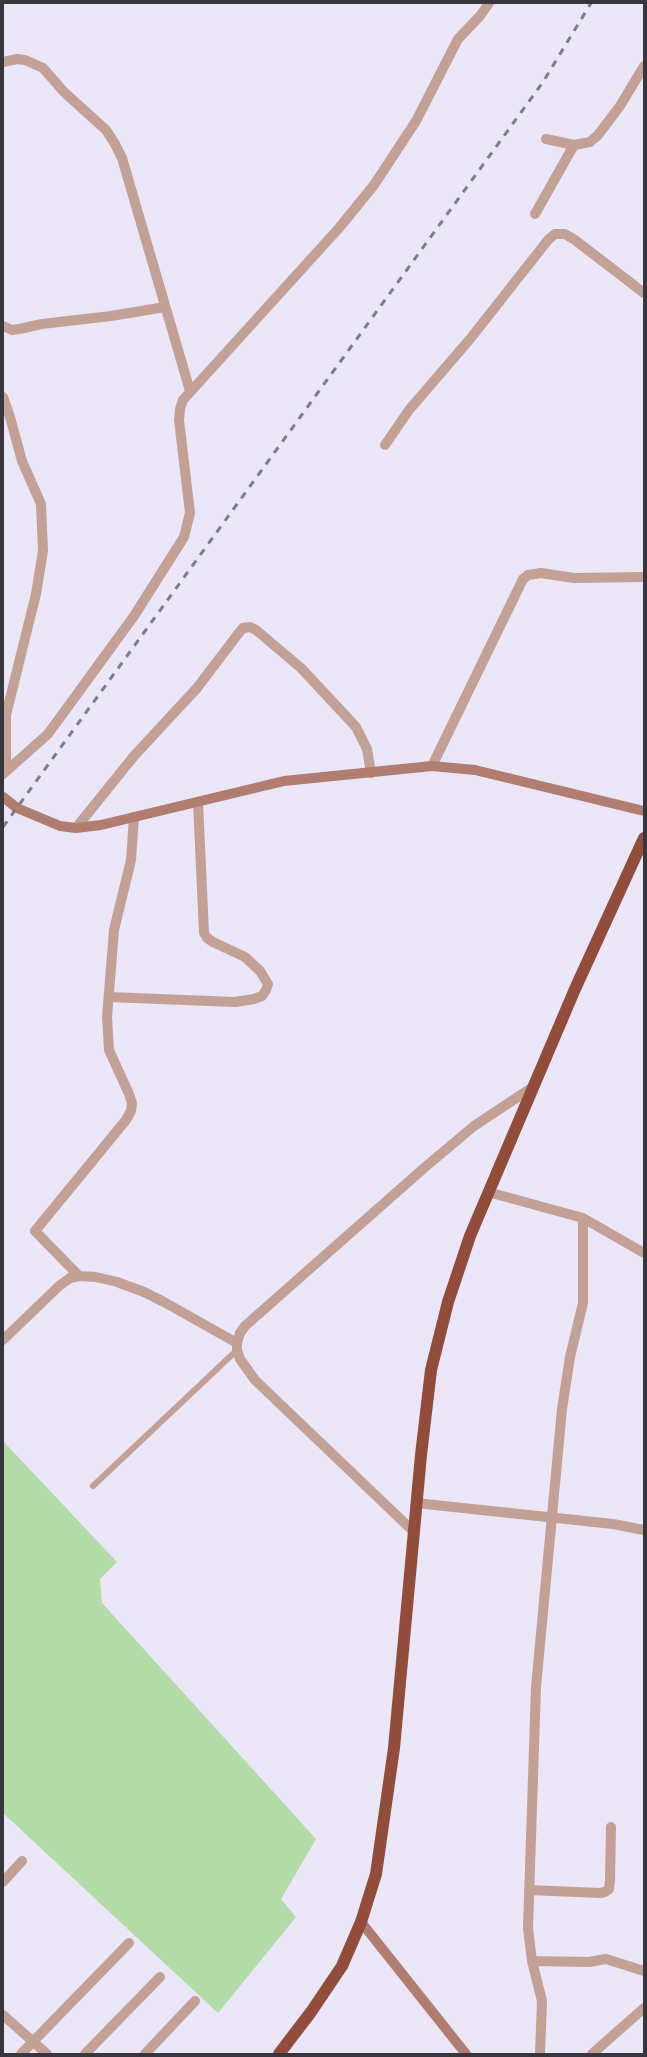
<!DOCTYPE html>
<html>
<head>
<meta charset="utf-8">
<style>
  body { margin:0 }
  #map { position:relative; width:647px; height:2057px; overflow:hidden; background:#ebe6f8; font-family:Quicksand,sans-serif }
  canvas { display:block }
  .frame { position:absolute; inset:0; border:4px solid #38363d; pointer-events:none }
</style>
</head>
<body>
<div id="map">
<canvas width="647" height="2057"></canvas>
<div class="frame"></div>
</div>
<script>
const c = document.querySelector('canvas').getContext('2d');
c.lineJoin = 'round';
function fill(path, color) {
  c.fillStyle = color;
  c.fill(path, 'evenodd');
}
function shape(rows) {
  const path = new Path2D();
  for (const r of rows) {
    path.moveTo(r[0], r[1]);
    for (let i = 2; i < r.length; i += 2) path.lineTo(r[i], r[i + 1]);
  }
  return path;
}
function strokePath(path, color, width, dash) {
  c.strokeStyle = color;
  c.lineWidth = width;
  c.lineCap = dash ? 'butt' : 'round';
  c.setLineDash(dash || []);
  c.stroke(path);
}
fill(shape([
  [3,1441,117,1562,100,1579,102,1603,316,1839,281,1899,296,1917,218,2013,3,1813]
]), '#b3dca9');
strokePath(shape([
  [93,1486,237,1350]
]), '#c4a197', 6);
strokePath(shape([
  [3,62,17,59,25,60,43,68,64,92,106,130,115,144,122,158,190,391],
  [546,139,574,145,590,142,598,135,620,106,644,66],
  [535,214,574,145],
  [3,326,12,330,19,329,42,324,111,316,165,307],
  [3,397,10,417,22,461,41,504,43,551,36,594,6,715,6,771],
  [385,445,409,410,470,339,548,240,555,234,565,234,575,240,644,293],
  [432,766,523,579,528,575,541,573,574,578,644,577],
  [3,774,48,734,134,616,184,537,190,513,179,420,180,409,183,400,339,228,374,185,416,121,458,39,480,16,489,3],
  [76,828,134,756,197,688,238,634,243,628,250,627,256,630,301,668,356,727,367,749,371,773],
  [109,997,235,1002,254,999,262,996,266,990,268,984,260,971,245,957,213,942,207,938,204,933,198,802],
  [488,1192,583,1218,644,1253],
  [79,1276,35,1231,126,1120,131,1111,132,1103,129,1094,109,1050,107,1017,114,930,131,860,134,817],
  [3,1340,59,1286,70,1278,79,1276,96,1277,117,1282,144,1292,164,1302,237,1343],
  [416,1503,613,1524,644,1530],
  [414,1532,255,1380,240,1359,237,1350,237,1343,240,1333,245,1326,424,1168,474,1126,533,1087],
  [3,1882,22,1861],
  [529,1890,600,1893,605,1892,609,1889,610,1881,611,1827],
  [532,1961,589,1962,606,1959,644,1971],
  [3,2015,47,2054],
  [21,2054,129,1943],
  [85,2054,160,1977],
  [145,2054,195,2001],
  [540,2054,542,2001,532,1961,528,1928,536,1687,562,1409,570,1357,583,1303,583,1218],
  [592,2054,644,2008]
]), '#c4a197', 10);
strokePath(shape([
  [3,797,17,808,60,826,76,828,101,825,284,781,432,766,475,770,644,811],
  [361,1922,466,2054]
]), '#b07d70', 10);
strokePath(shape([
  [279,2054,311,2012,342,1966,361,1922,376,1874,394,1748,421,1455,431,1370,448,1302,470,1236,575,989,644,838]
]), '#924c3b', 12);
strokePath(shape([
  [3,827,543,82,591,3]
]), '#7f7c87', 3, [7, 7]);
</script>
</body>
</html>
